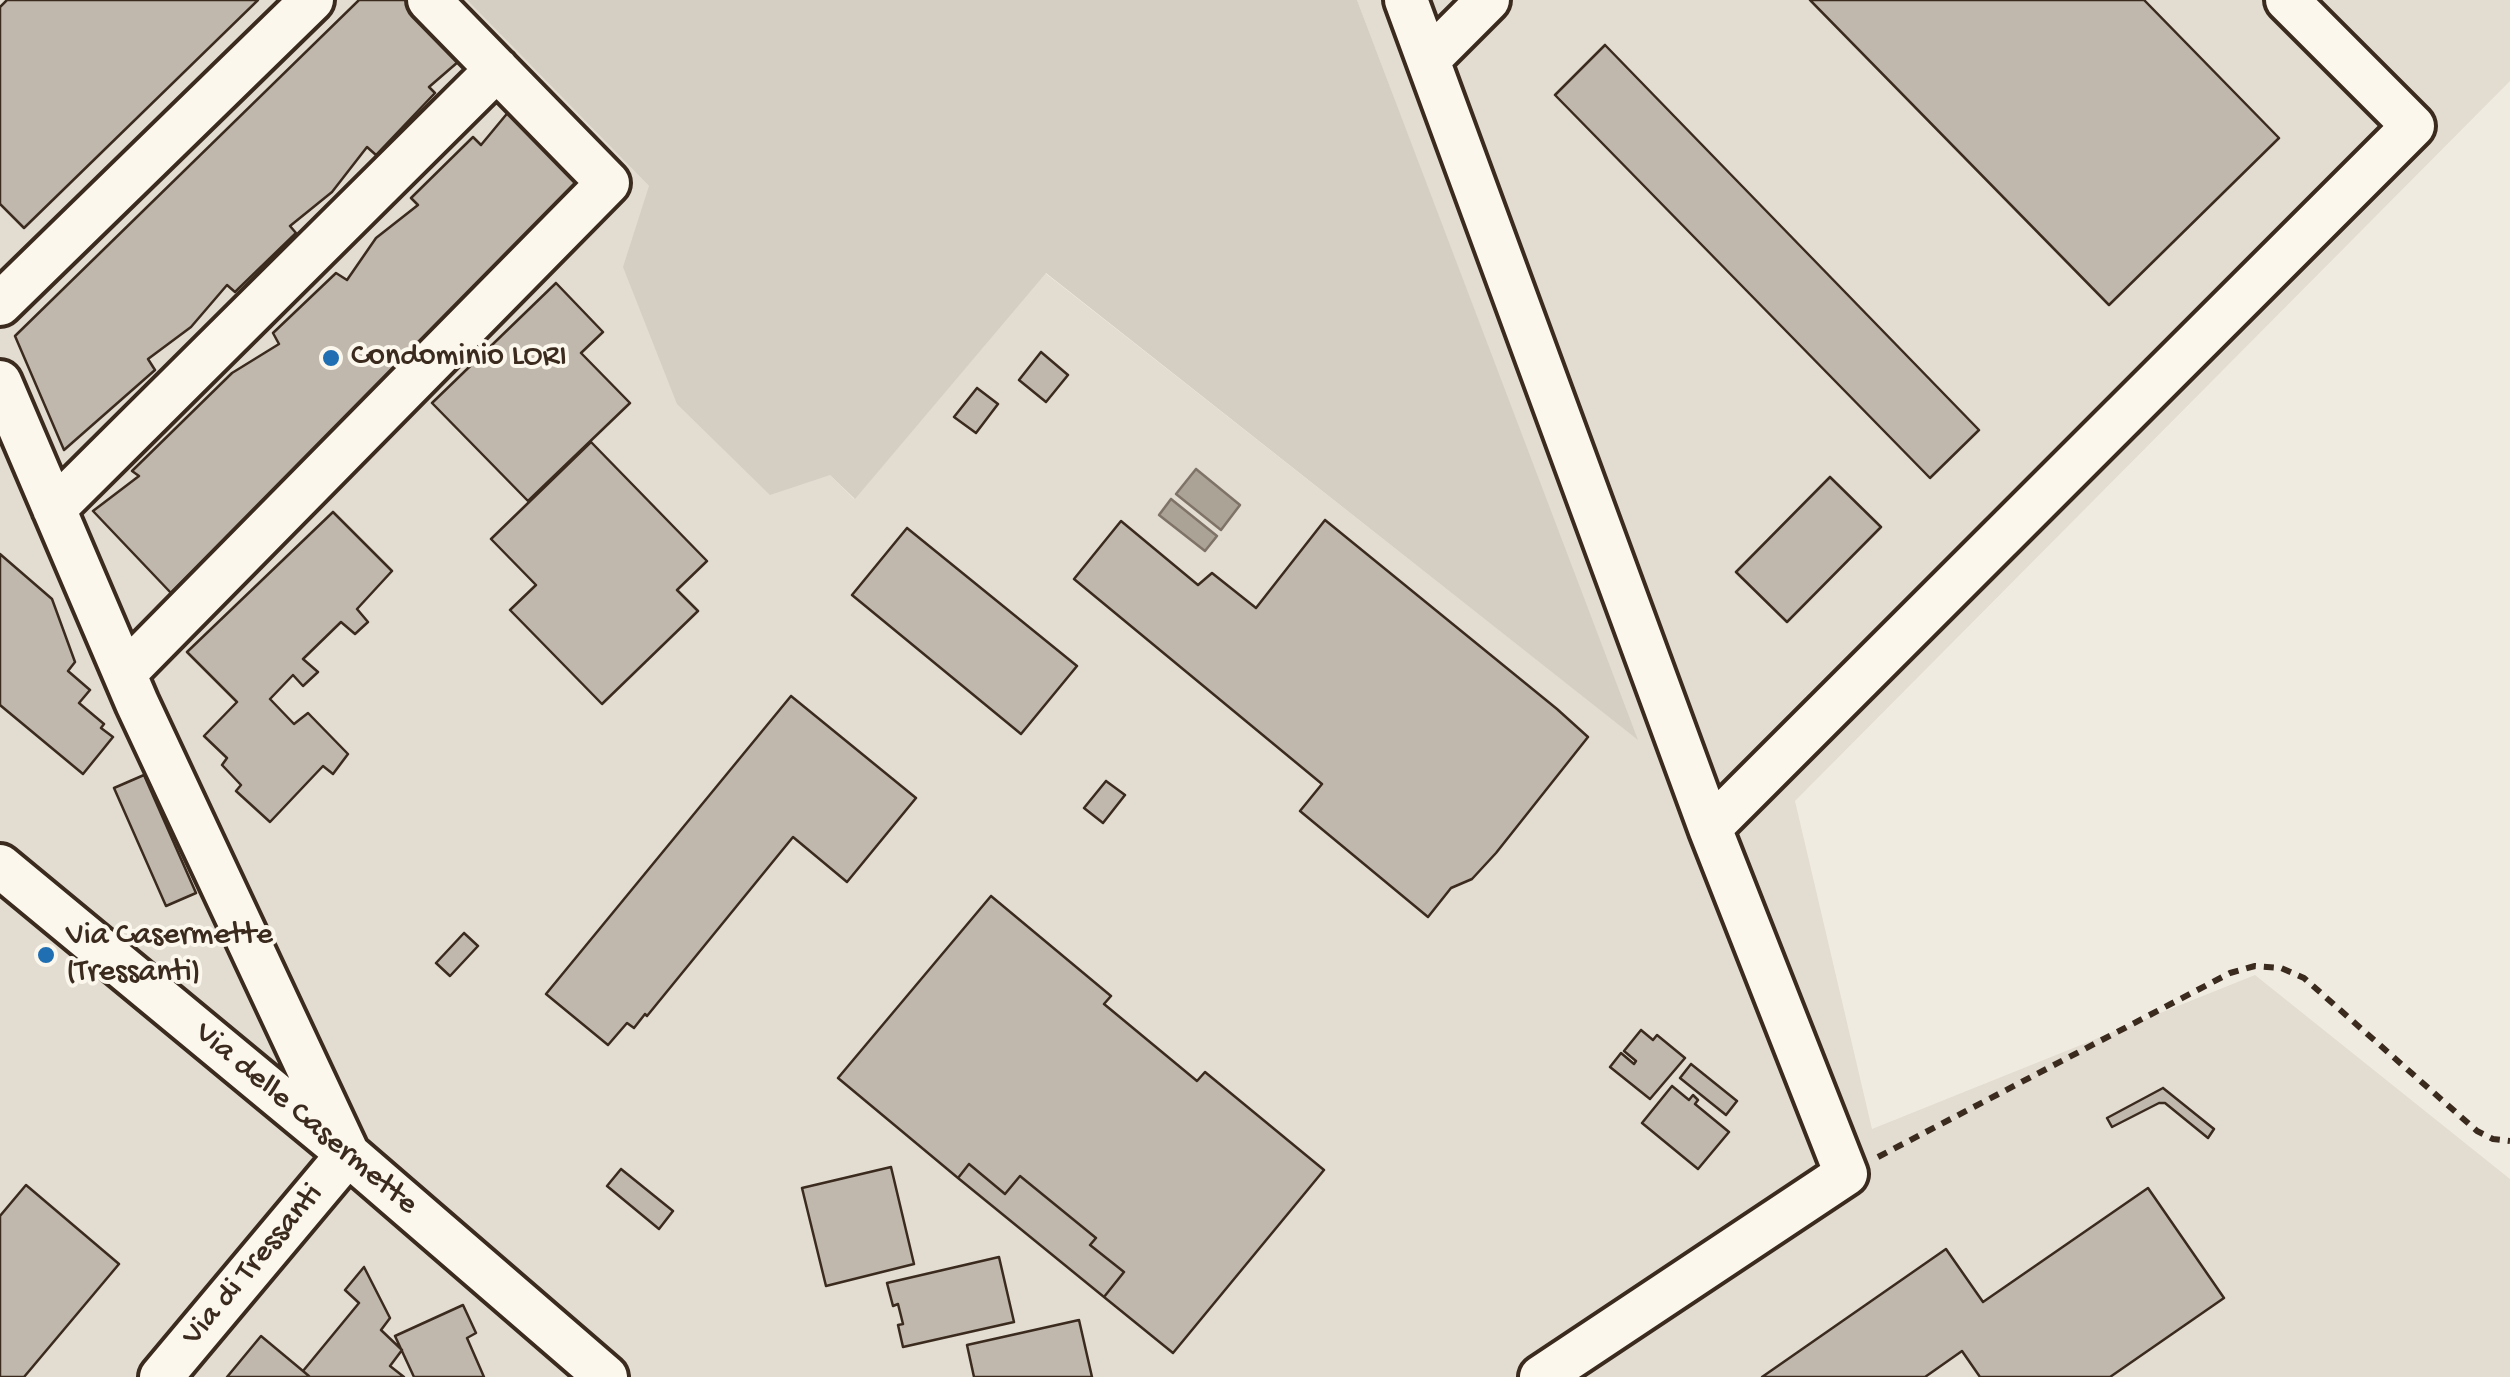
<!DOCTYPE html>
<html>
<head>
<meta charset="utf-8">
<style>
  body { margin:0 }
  canvas { display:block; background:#f0ebe0 }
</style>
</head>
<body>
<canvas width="2510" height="1377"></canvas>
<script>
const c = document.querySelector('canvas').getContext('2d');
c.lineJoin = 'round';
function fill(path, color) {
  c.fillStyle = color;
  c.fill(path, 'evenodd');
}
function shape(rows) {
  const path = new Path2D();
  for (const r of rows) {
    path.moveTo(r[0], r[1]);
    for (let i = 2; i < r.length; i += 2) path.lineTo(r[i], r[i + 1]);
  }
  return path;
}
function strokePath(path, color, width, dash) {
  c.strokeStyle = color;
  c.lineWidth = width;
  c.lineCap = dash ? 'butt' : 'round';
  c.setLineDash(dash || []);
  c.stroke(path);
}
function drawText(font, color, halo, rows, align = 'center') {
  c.font = font + ' "Gochi Hand",sans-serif';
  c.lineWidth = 8;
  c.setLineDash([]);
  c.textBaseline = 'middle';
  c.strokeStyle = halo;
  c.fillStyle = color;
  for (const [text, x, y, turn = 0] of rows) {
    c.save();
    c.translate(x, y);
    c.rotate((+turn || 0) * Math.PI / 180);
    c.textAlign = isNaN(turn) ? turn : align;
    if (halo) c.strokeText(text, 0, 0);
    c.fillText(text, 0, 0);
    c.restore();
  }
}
fill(shape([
  [0,0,467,0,649,186,830,475,854,499,1045,273,1636,738,1357,0,2510,0,2510,81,1795,801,1872,1129,2255,975,2510,1179,2510,1377,0,1377]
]), '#e2dcd1');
fill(shape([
  [467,0,1357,0,1638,740,1046,273,855,499,830,475,770,495,677,404,623,267,649,186]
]), '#d5cec3');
const water = shape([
  [1196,469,1240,505,1221,530,1176,494,1196,469],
  [1171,499,1217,536,1205,551,1159,515,1171,499]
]);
fill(water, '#aca397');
strokePath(water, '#7f7367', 2.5);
const building = shape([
  [7,0,258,0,24,228,0,204,0,7,7,0],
  [359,0,408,0,466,55,429,87,435,93,376,155,367,147,332,192,290,226,296,233,235,292,227,285,191,327,148,359,155,370,64,450,15,336,359,0],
  [1810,0,2144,0,2279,138,2109,305,1810,0],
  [1605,45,1979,430,1930,478,1555,95,1605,45],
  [515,104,588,180,171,593,93,511,139,476,132,471,232,373,279,344,273,333,336,273,347,280,376,238,418,205,411,198,473,137,481,145,515,104],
  [556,283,603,332,581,353,630,403,528,501,432,403,556,283],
  [1041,352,1068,375,1046,402,1019,380,1041,352],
  [977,388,998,404,976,433,954,417,977,388],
  [591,442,707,561,677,590,698,611,602,704,510,610,536,585,491,539,591,442],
  [1830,477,1881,527,1787,622,1736,572,1830,477],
  [333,512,392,571,357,609,368,622,355,634,341,622,303,659,318,672,303,686,293,675,270,699,294,724,308,713,348,754,333,774,323,766,270,822,236,791,241,785,222,765,227,758,204,736,237,702,187,652,333,512],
  [1325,520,1557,709,1588,737,1496,853,1472,879,1451,888,1428,917,1300,811,1322,784,1074,579,1121,521,1198,585,1212,573,1256,608,1325,520],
  [907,528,1077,666,1021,734,852,595,907,528],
  [0,554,52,599,75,662,68,671,90,690,79,703,104,724,101,728,113,737,83,774,0,705,0,554],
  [791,696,916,798,847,882,793,837,647,1016,645,1014,634,1028,627,1023,608,1045,546,994,791,696],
  [144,775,196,893,166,906,114,788,144,775],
  [1106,781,1125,795,1103,823,1084,808,1106,781],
  [991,896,1111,996,1104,1004,1197,1081,1205,1072,1324,1170,1173,1353,1104,1297,1124,1272,1090,1245,1096,1238,1020,1176,1005,1194,969,1164,958,1178,838,1078,991,896],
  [464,933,478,946,450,976,436,963,464,933],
  [1641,1030,1653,1040,1657,1035,1685,1058,1650,1099,1610,1067,1621,1053,1634,1064,1636,1061,1624,1051,1641,1030],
  [1691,1064,1737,1101,1726,1115,1680,1078,1691,1064],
  [1672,1086,1689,1100,1693,1095,1698,1100,1695,1104,1729,1132,1698,1169,1642,1123,1672,1086],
  [2163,1088,2214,1129,2208,1138,2165,1103,2159,1103,2112,1127,2107,1118,2163,1088],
  [969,1164,1005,1194,1020,1176,1096,1238,1090,1245,1124,1272,1104,1297,958,1178,969,1164],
  [891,1167,914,1264,826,1286,802,1188,891,1167],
  [621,1169,673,1211,659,1229,607,1186,621,1169],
  [26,1185,119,1264,24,1377,0,1377,0,1216,26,1185],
  [2148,1188,2224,1298,2110,1377,1980,1377,1962,1351,1925,1377,1762,1377,1946,1249,1983,1302,2148,1188],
  [999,1257,1014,1322,903,1347,898,1325,903,1324,898,1304,893,1306,887,1283,999,1257],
  [364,1267,390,1318,381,1330,402,1350,390,1366,404,1377,310,1377,303,1371,359,1303,345,1290,364,1267],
  [463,1305,476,1333,467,1338,484,1377,414,1377,395,1336,463,1305],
  [1079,1320,1092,1377,974,1377,967,1345,1079,1320],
  [261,1336,303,1371,310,1377,227,1377,261,1336]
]);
fill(building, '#c0b8ad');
strokePath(building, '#3b2a1e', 2.5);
const minor = shape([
  [1406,0,1710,828,1846,1174,1541,1377],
  [1428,60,1488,0],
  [0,304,312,0],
  [0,382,137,703,348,1154,161,1377],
  [54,509,497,69],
  [125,673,608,183,429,0],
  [1710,828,2413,126,2287,0],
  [0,866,348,1154,606,1377]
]);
strokePath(minor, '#3b2a1e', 50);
strokePath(shape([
  [1878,1157,2230,973,2255,966,2281,968,2304,978,2477,1131,2493,1139,2510,1141]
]), '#3b2a1e', 6, [10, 8]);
strokePath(minor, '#fbf7ec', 42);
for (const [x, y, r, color] of [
  [331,358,10,"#1f6fb2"],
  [46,955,10,"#1f6fb2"]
]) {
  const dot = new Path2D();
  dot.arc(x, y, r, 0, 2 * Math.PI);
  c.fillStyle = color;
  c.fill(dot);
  strokePath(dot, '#fbf7ec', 4);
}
drawText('32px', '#3b2a1e', '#fbf7ec', [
  ["Condominio LORI",351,358],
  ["Via Casermette",66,937],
  ["(Tressanti)",66,974]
], 'left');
drawText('32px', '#3b2a1e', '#fbf7ec', [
  ["Via delle Casermette",305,1120,40],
  ["Via di Tressanti",254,1266,-50]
]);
</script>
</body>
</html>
